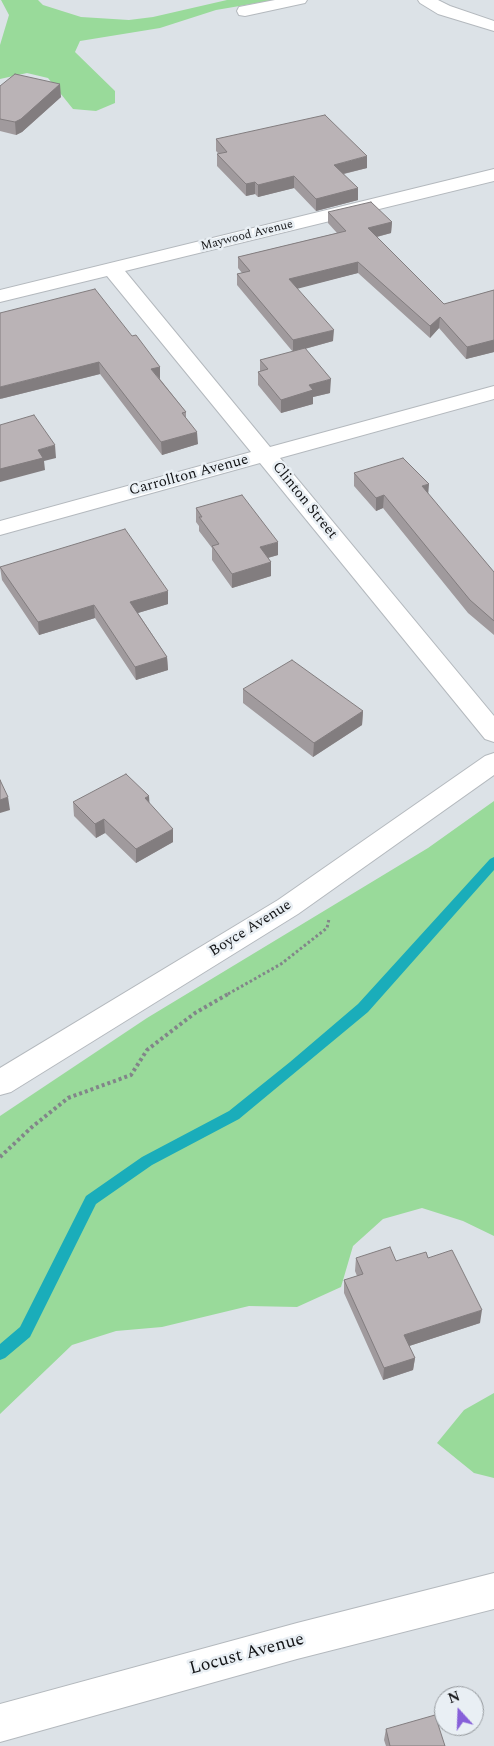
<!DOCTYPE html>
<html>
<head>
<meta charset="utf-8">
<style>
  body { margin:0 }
  #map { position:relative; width:494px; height:1746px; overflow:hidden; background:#dce2e7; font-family:Spectral,serif }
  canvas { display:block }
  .north { position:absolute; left:434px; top:1686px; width:50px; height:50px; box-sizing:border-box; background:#e9eff4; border:1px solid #93979b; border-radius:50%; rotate:340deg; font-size:14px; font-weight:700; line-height:20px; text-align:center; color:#121315 }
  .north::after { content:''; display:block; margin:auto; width:18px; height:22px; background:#865fd9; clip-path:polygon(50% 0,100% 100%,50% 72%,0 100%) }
</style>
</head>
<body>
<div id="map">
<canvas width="494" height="1746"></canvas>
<div class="north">N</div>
</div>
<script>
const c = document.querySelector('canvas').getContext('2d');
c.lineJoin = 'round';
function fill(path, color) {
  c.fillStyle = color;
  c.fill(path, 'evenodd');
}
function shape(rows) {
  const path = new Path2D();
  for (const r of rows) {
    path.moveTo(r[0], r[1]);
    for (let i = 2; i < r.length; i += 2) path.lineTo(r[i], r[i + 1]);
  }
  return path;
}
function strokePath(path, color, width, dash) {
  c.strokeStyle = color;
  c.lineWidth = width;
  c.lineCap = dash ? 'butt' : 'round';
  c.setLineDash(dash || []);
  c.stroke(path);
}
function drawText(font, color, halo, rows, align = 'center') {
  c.font = font + ' Spectral,serif';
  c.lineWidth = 5;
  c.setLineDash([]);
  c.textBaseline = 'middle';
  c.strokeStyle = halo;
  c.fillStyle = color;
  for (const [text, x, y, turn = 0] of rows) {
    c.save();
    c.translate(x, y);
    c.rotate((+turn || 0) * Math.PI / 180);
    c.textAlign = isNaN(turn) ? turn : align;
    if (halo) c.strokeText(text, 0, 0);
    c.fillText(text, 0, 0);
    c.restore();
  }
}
fill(shape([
  [1,0,38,0,43,5,81,17,129,20,153,17,227,0,275,0,216,10,160,28,80,41,75,52,115,91,115,103,96,111,73,109,48,78,27,73,0,79,0,45,9,15],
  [494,801,494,1236,463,1221,422,1208,383,1219,353,1246,341,1287,297,1307,249,1306,162,1327,116,1331,72,1345,0,1414,0,1116,147,1018,428,848],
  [494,1393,494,1478,474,1473,437,1443,464,1410]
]), '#99da9a');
fill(shape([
  [494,857,494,870,368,1012,239,1119,152,1165,96,1204,30,1337,5,1358,0,1360,0,1344,20,1327,86,1196,142,1157,229,1111,290,1062,358,1004,490,859,494,857]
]), '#1aadba');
const minor = shape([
  [275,0,307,0,305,3,245,16,239,15,237,11,239,7,275,0],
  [418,0,438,0,450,6,494,21,494,31,438,14,420,3,418,0],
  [494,169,494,181,125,271,270,447,494,386,494,399,280,458,494,716,494,742,485,739,260,463,0,535,0,521,251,452,107,276,0,302,0,290,494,169],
  [494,753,494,775,298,914,11,1092,0,1095,0,1068,278,900,485,756,494,753],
  [494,1573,494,1609,297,1659,0,1742,0,1704,297,1623,494,1573]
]);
strokePath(minor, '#b4b9be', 2);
strokePath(shape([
  [228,994,281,964,327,928,329,919]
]), '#828589', 3, [2.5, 2.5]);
strokePath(shape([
  [0,1157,32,1127,68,1098,131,1075,147,1050,195,1013,230,993]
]), '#828589', 4, [3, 3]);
fill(minor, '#fff');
fill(shape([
  [0,86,61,97,22,132,16,135,0,131],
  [216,139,367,168,344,174,358,200,316,211,294,188,258,197,255,194,246,196,217,166,217,154,219,154,216,151],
  [328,212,392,222,391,233,377,237,444,304,494,290,494,352,466,359,439,328,430,338,358,273,297,288,333,341,305,349,330,393,313,397,313,404,281,413,258,385,258,372,260,371,260,360,293,352,237,285,237,274,242,273,238,268,238,257,337,233,328,223],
  [132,336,160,367,160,379,186,412,186,418,198,444,162,455,100,374,0,399],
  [354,473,428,494,494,572,494,635,468,613,383,508,376,511,354,486],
  [196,508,278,555,268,558,271,562,271,576,232,588,212,560,212,548,199,531,199,526,196,522],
  [0,567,168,604,138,613,167,657,168,670,136,680,95,618,39,635,2,580],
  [243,689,363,711,362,725,313,757,243,703],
  [149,796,149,803,173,842,136,863,105,833,96,838,74,816,73,802],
  [356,1258,396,1261,428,1258,480,1323,409,1346,415,1358,413,1370,383,1380,344,1293,344,1280,357,1276,355,1271],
  [386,1729,445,1746,386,1746,384,1740]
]), '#a09a9d');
fill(shape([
  [60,84,61,97,22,132,16,135,15,122],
  [367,156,367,168,334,176,334,165],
  [294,176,294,188,258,197,258,185],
  [255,182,255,194,246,196,246,184],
  [358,188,358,200,316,211,316,199],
  [392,222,391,233,368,239,368,228],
  [358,262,358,273,289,291,289,279],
  [440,317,439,328,430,338,430,326],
  [334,330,333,341,293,352,293,340],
  [494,340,494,352,466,359,467,347],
  [99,362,100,374,0,399,0,387],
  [160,367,160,379,151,369],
  [331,379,330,393,313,397,313,404,281,413,281,400,309,385],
  [197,432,198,444,162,455,161,442],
  [55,445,56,458,44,461,45,470,0,482,0,469,38,450],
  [429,484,428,497,422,486],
  [384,495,383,508,376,511,376,498],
  [278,542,278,555,260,560,260,547],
  [271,562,271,576,232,588,232,574],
  [168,591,168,604,131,615,130,602],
  [94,605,95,618,39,635,38,622],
  [167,657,168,670,136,680,135,667],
  [363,711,362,725,313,757,314,743],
  [149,796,150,810,145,798],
  [8,797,10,810,0,813,0,800],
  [104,819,105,833,96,838,95,824],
  [173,829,173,842,136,863,136,849],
  [482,1310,480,1323,403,1348,404,1335],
  [415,1358,413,1370,383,1380,384,1368]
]), '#827d7f');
const building = shape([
  [15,74,60,84,21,119,15,122,0,119,0,86,15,74],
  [325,115,367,156,334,165,358,188,316,199,294,176,258,185,255,182,246,184,217,154,227,152,216,139,325,115],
  [371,202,392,222,368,228,444,304,494,290,494,340,467,347,440,317,430,326,358,262,289,279,334,330,293,340,237,274,250,271,238,257,346,231,328,212,371,202],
  [95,289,132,336,136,335,160,367,151,369,186,412,182,413,197,432,161,442,99,362,0,387,0,313,95,289],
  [305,348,331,379,309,385,313,390,281,400,258,372,268,369,260,360,305,348],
  [34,415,55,445,38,450,43,458,0,469,0,425,34,415],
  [403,458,429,484,422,486,494,572,494,621,470,600,384,495,376,498,354,473,403,458],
  [242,495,278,542,260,547,271,562,232,574,212,546,219,544,199,517,202,517,196,508,242,495],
  [125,529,168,591,130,602,167,657,135,667,94,605,38,622,0,567,125,529],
  [292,660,363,711,314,743,243,689,292,660],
  [126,774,149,796,145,798,173,829,136,849,104,819,95,824,73,802,126,774],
  [0,780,8,797,0,800,0,780],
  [390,1247,396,1261,426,1252,428,1258,452,1250,482,1310,404,1335,415,1358,384,1368,344,1280,363,1274,356,1258,390,1247],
  [435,1715,445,1746,390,1746,386,1729,435,1715]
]);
fill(building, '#bab3b6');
strokePath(building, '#827d7f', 1);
drawText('12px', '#121315', '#e9eff4', [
  ["Maywood Avenue",247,236,-14]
]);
drawText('15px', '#121315', '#e9eff4', [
  ["Carrollton Avenue",189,476,-15],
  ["Clinton Street",304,501,51],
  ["Boyce Avenue",251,929,-32]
]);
drawText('18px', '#121315', '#e9eff4', [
  ["Locust Avenue",247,1655,-15]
]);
</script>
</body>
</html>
